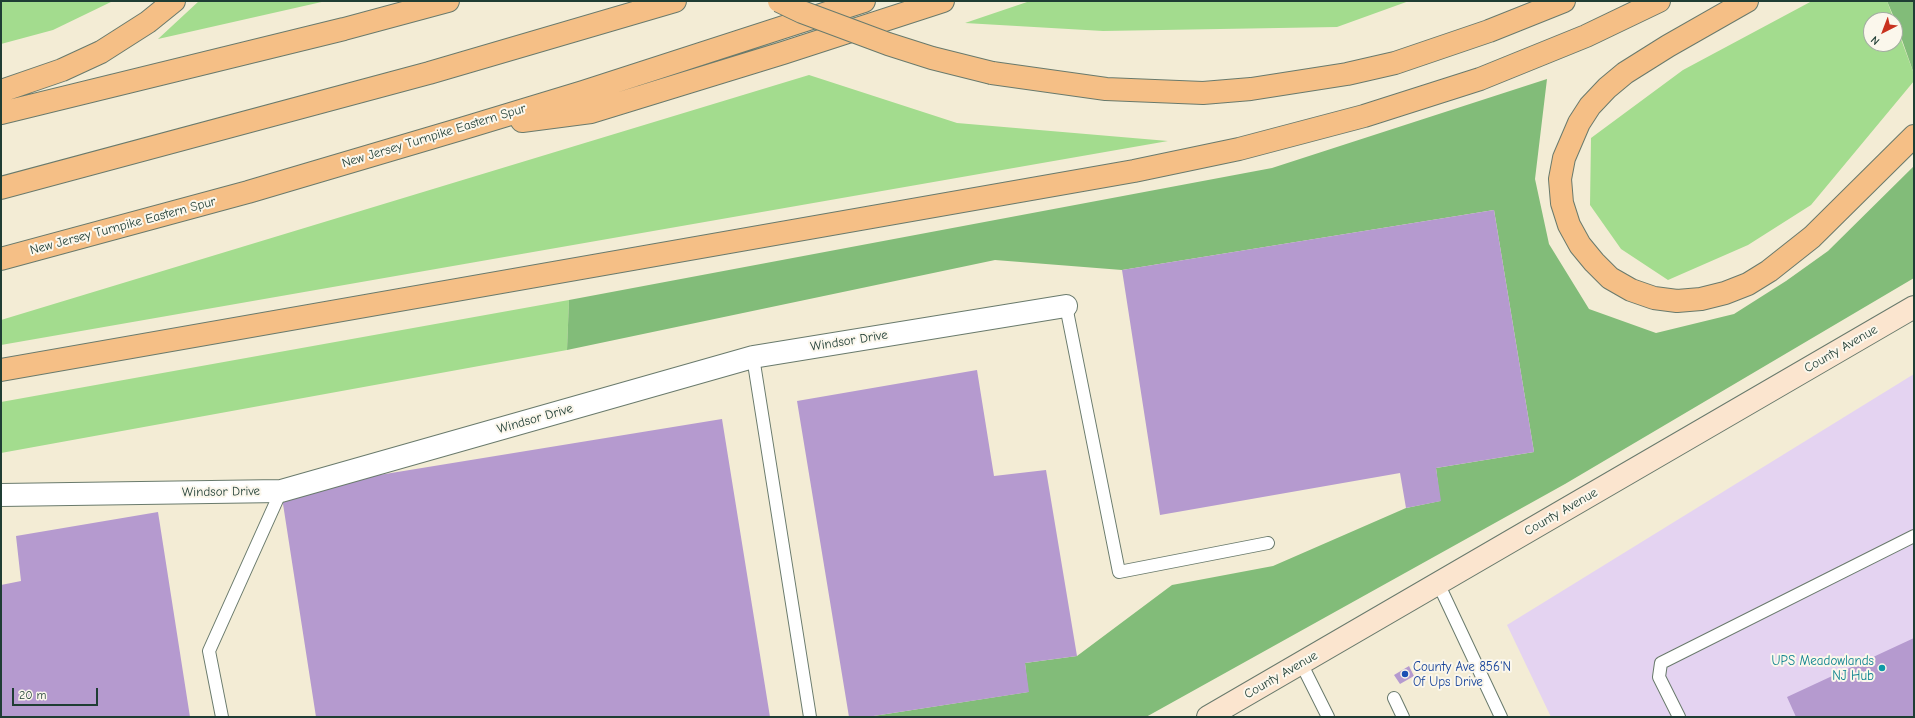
<!DOCTYPE html>
<html>
<head>
<meta charset="utf-8">
<style>
  body { margin:0 }
  #map { position:relative; width:1915px; height:718px; overflow:hidden; background:#f3ecd5; font-family:"Comic Neue",sans-serif }
  canvas { display:block }
  .frame { position:absolute; inset:0; border:2px solid #1f3d34; pointer-events:none }
  .north { position:absolute; left:1863px; top:12px; width:40px; height:40px; box-sizing:border-box; background:#fbf7ec; border:1px solid #a3ada2; border-radius:50%; rotate:222deg; font-size:11px; font-weight:700; line-height:16px; text-align:center; color:#1f3d34 }
  .north::after { content:''; display:block; margin:auto; width:14px; height:18px; background:#c8321e; clip-path:polygon(50% 0,100% 100%,50% 72%,0 100%) }
  .scale { position:absolute; left:12px; top:688px; width:86px; height:18px; box-sizing:border-box; border:2px solid #1f3d34; border-top:0; padding-left:5px; font-size:12px; line-height:14px; white-space:nowrap; color:#1f3d34; -webkit-text-stroke:3px #fbf7ec; paint-order:stroke }
</style>
</head>
<body>
<div id="map">
<canvas width="1915" height="718"></canvas>
<div class="frame"></div>
<div class="north">N</div>
<div class="scale">20 m</div>
</div>
<script>
const c = document.querySelector('canvas').getContext('2d');
c.lineJoin = 'round';
function fill(path, color) {
  c.fillStyle = color;
  c.fill(path, 'evenodd');
}
function shape(rows) {
  const path = new Path2D();
  for (const r of rows) {
    path.moveTo(r[0], r[1]);
    for (let i = 2; i < r.length; i += 2) path.lineTo(r[i], r[i + 1]);
  }
  return path;
}
function strokePath(path, color, width, dash) {
  c.strokeStyle = color;
  c.lineWidth = width;
  c.lineCap = dash ? 'butt' : 'round';
  c.setLineDash(dash || []);
  c.stroke(path);
}
function drawText(font, color, halo, rows, align = 'center') {
  c.font = font + ' "Comic Neue",sans-serif';
  c.lineWidth = 4;
  c.setLineDash([]);
  c.textBaseline = 'middle';
  c.strokeStyle = halo;
  c.fillStyle = color;
  for (const [text, x, y, turn = 0] of rows) {
    c.save();
    c.translate(x, y);
    c.rotate((+turn || 0) * Math.PI / 180);
    c.textAlign = isNaN(turn) ? turn : align;
    if (halo) c.strokeText(text, 0, 0);
    c.fillText(text, 0, 0);
    c.restore();
  }
}
fill(shape([
  [1914,374,1914,717,1551,717,1507,625]
]), '#e4d3f1');
fill(shape([
  [1,1,113,1,53,30,1,44],
  [199,1,326,1,158,39],
  [1030,1,1409,1,1337,27,1103,31,965,23],
  [1812,1,1887,1,1894,20,1871,20,1871,44,1895,44,1895,23,1914,74,1914,81,1811,205,1748,245,1668,280,1621,249,1590,205,1591,138,1683,70],
  [809,75,957,123,1168,141,1,345,1,320],
  [569,300,567,350,1,453,1,402]
]), '#a3dc8e');
fill(shape([
  [1887,1,1914,1,1914,74,1895,20],
  [1547,79,1535,179,1549,244,1589,309,1656,333,1734,314,1786,281,1828,251,1914,166,1914,278,1565,484,1146,717,867,717,1028,692,1025,663,1077,656,1172,585,1273,566,1406,508,1440,501,1436,468,1534,452,1494,210,1122,270,995,260,567,350,569,300,1272,168]
]), '#82bc79');
fill(shape([
  [1494,210,1534,452,1436,468,1441,501,1406,508,1400,473,1160,515,1122,270],
  [977,370,994,476,1046,470,1077,656,1025,663,1029,692,867,717,849,717,797,401],
  [722,419,770,717,316,717,281,491],
  [158,512,190,717,1,717,1,585,21,581,16,536],
  [1914,638,1914,717,1796,717,1787,697],
  [1409,666,1414,676,1400,684,1394,675]
]), '#b59acf');
const service = shape([
  [1066,306,1119,572,1268,543],
  [753,357,810,717],
  [1438,583,1501,717],
  [1301,663,1328,717],
  [1394,698,1403,717],
  [222,717,209,651,281,491],
  [1679,717,1659,677,1661,663,1914,536]
]);
const minor = shape([
  [1,495,281,491,753,357,1066,306]
]);
const secondary = shape([
  [1208,717,1914,307]
]);
const motorway = shape([
  [1747,1,1668,46,1625,73,1607,88,1590,106,1579,123,1564,158,1560,179,1562,203,1569,225,1580,245,1594,262,1610,278,1631,290,1654,298,1677,301,1701,299,1725,293,1748,284,1769,271,1812,237,1914,136],
  [992,73,1106,89,1203,93,1251,89,1347,74,1395,63,1489,31,1564,1],
  [1,91,62,70,101,52,148,22,174,1],
  [1,113,344,29,448,1],
  [522,121,591,112,783,53,943,1],
  [1,188,429,73,675,1],
  [1,259,248,192,461,129,583,92,864,1],
  [1,370,1134,171,1239,149,1364,116,1480,79,1586,36,1659,1]
]);
strokePath(service, '#697a6c', 14);
strokePath(minor, '#697a6c', 24);
strokePath(secondary, '#697a6c', 24);
strokePath(motorway, '#697a6c', 24);
strokePath(service, '#fff', 12);
strokePath(minor, '#fff', 22);
strokePath(secondary, '#fbe5cf', 22);
strokePath(motorway, '#f5bf86', 22);
const motorwayBridge = shape([
  [779,1,802,12,888,44,932,58,992,73]
]);
strokePath(motorwayBridge, '#697a6c', 24, []);
strokePath(motorwayBridge, '#f5bf86', 22);
for (const [x, y, r, color] of [
  [1882,668,4,"#0f9aa8"],
  [1405,674,4,"#1a4fb4"]
]) {
  const dot = new Path2D();
  dot.arc(x, y, r, 0, 2 * Math.PI);
  c.fillStyle = color;
  c.fill(dot);
  strokePath(dot, '#fbf7ec', 1.5);
}
drawText('13px', '#1f3d34', '#fbf7ec', [
  ["New Jersey Turnpike Eastern Spur",434,136,-17],
  ["New Jersey Turnpike Eastern Spur",123,226,-15],
  ["Windsor Drive",849,341,-9],
  ["County Avenue",1841,349,-30],
  ["Windsor Drive",535,419,-16],
  ["Windsor Drive",221,492,-1],
  ["County Avenue",1561,512,-30],
  ["County Avenue",1281,675,-30]
]);
drawText('13px', '#0d838f', '#fbf7ec', [
  ["UPS Meadowlands",1874,661],
  ["NJ Hub",1874,676]
], 'right');
drawText('13px', '#164399', '#fbf7ec', [
  ["County Ave 856'N",1413,667],
  ["Of Ups Drive",1413,682]
], 'left');
</script>
</body>
</html>
